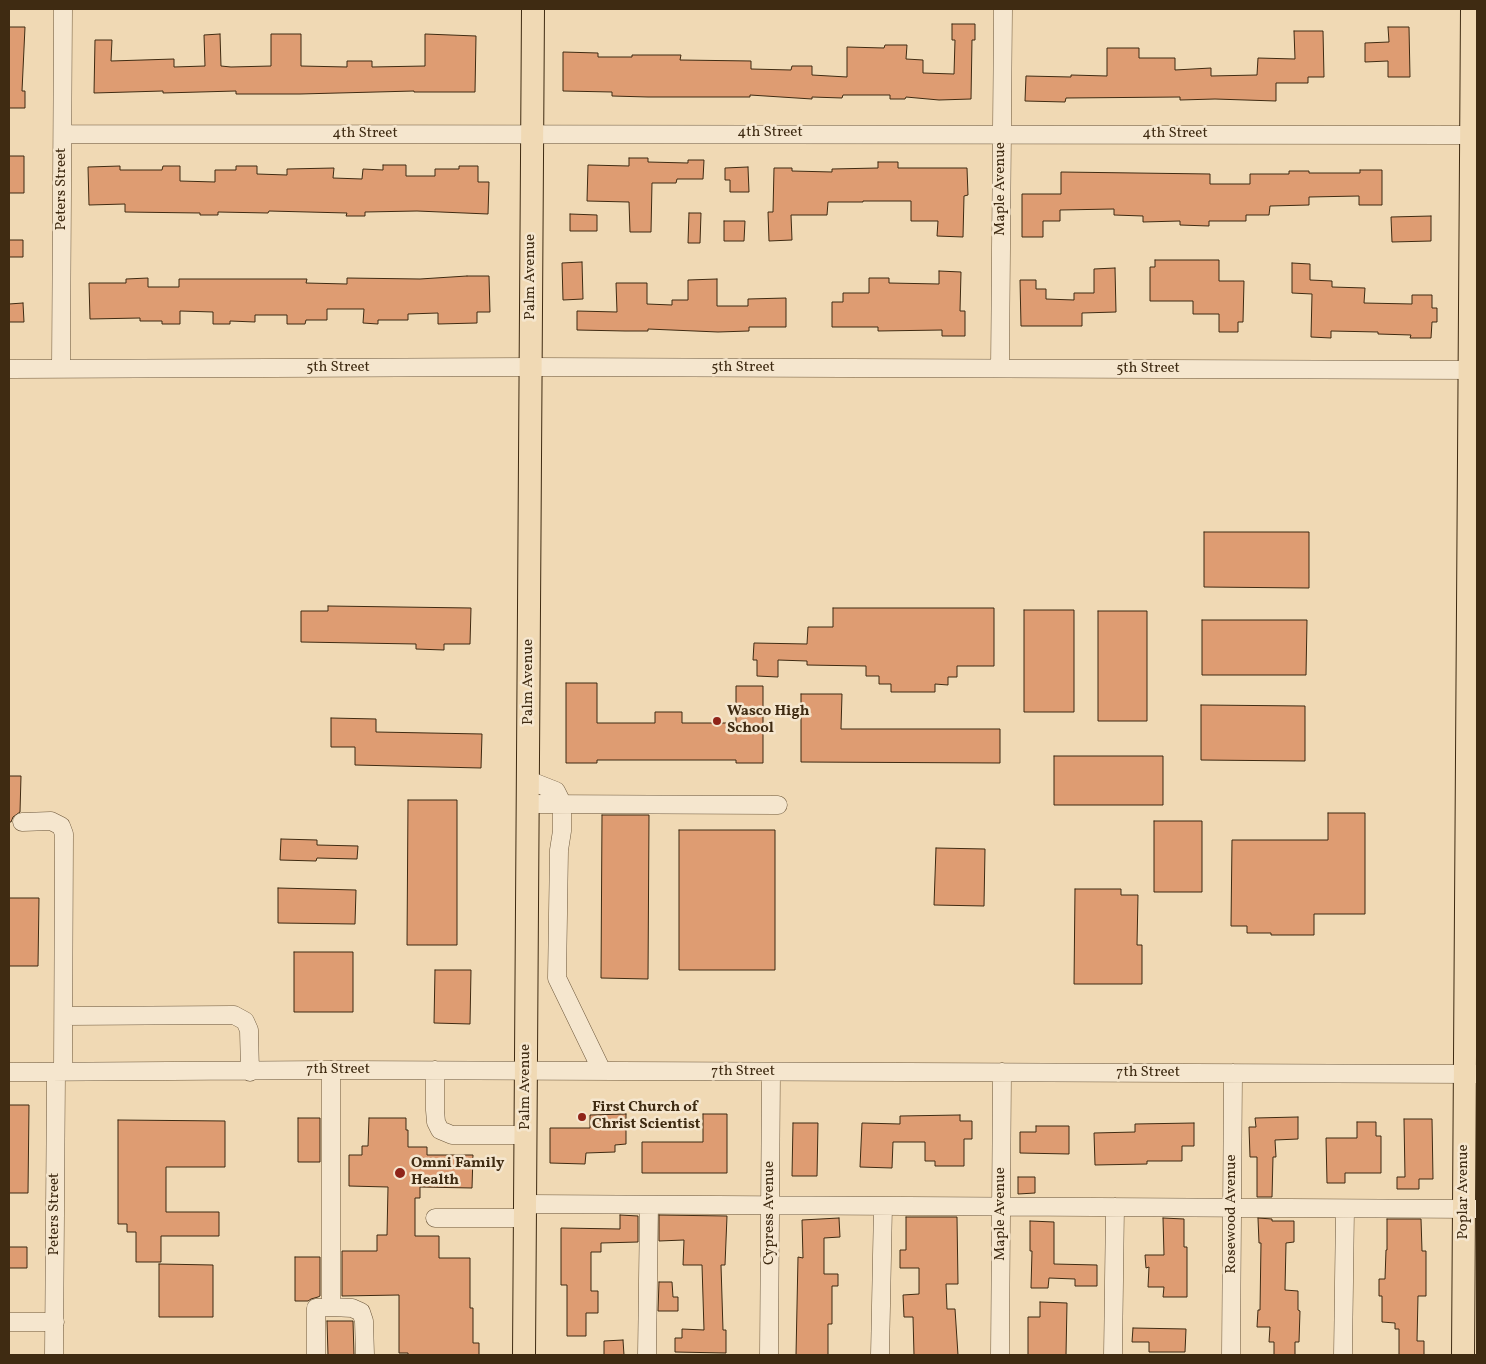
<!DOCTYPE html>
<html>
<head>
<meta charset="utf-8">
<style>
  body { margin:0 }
  #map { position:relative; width:1486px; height:1364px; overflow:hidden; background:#f0d9b4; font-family:Vollkorn,serif }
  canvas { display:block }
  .frame { position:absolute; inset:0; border:10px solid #3f2b12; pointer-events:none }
</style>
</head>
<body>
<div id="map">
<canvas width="1486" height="1364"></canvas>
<div class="frame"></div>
</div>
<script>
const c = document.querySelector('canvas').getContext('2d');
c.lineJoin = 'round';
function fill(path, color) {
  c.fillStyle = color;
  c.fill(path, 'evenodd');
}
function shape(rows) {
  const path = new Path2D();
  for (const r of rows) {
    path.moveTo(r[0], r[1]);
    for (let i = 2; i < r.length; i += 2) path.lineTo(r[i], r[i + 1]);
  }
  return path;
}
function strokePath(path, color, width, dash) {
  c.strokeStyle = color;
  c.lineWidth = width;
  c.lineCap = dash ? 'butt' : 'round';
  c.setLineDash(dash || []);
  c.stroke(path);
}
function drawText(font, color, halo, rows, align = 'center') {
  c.font = font + ' Vollkorn,serif';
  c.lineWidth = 5;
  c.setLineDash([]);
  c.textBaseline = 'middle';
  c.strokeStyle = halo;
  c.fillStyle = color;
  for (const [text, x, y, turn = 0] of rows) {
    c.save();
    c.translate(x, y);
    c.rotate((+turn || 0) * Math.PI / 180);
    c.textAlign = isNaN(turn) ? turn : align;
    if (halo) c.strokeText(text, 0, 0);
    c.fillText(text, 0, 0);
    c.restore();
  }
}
const building = shape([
  [952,24,975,24,975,40,972,40,971,99,939,100,906,97,905,99,890,99,890,95,843,95,842,98,812,97,812,99,750,95,750,97,648,97,612,96,612,92,563,91,563,52,598,53,598,57,632,57,632,55,681,55,680,60,751,61,751,69,791,70,792,66,812,66,812,75,847,77,847,47,884,48,885,45,907,45,906,59,923,60,923,73,954,74,955,40,952,40,952,24],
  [9,27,25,27,22,91,25,91,25,108,9,108,9,27],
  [1388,27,1409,27,1410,77,1388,77,1388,61,1365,62,1365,43,1389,42,1388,27],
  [1294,31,1323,31,1324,77,1308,77,1308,83,1276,83,1276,101,1215,99,1180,100,1180,97,1066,98,1065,102,1025,101,1026,76,1071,77,1071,75,1107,76,1107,48,1139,48,1139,58,1175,58,1175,70,1211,68,1211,76,1257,75,1258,58,1295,59,1294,31],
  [220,34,221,66,231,67,271,66,271,34,301,34,301,66,347,67,347,61,372,61,372,67,425,66,425,34,476,36,475,92,414,92,414,91,300,94,236,94,236,91,163,93,163,91,94,93,95,40,112,40,111,61,174,59,174,67,205,66,204,35,220,34],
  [9,156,24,156,24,193,9,193,9,156],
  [629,158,648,158,648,162,688,163,688,160,704,160,703,179,677,179,676,183,652,183,651,232,630,232,629,202,587,201,588,165,629,166,629,158],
  [878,162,898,162,898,168,967,168,968,195,964,196,963,237,937,236,938,221,911,221,911,201,863,201,863,202,828,202,827,215,791,215,792,240,769,241,768,212,773,212,774,168,792,168,792,171,832,172,832,169,878,168,878,162],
  [383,165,406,165,406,176,435,176,435,169,459,169,459,166,478,166,478,182,489,182,488,214,417,211,365,212,365,216,346,216,347,213,269,211,268,213,218,212,218,215,200,215,200,213,125,212,125,204,89,205,88,167,120,166,120,170,162,170,163,166,180,166,180,181,215,182,215,170,236,170,236,166,257,166,257,174,287,175,287,169,334,168,333,178,362,179,363,169,383,170,383,165],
  [748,167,749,192,730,192,730,180,725,180,725,168,748,167],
  [1360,170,1382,170,1382,205,1359,205,1359,196,1309,197,1309,205,1270,206,1269,215,1246,215,1246,221,1209,221,1209,226,1180,225,1180,221,1143,222,1143,216,1114,215,1114,209,1060,210,1060,221,1043,221,1043,237,1022,237,1022,194,1061,194,1061,172,1210,174,1210,184,1250,184,1250,174,1289,174,1289,171,1309,171,1309,173,1360,173,1360,170],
  [689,213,701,213,700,243,688,243,689,213],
  [570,214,597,215,597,231,570,231,570,214],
  [1431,216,1431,241,1392,242,1391,217,1431,216],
  [724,221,745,221,744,241,724,241,724,221],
  [9,240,23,240,23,257,9,257,9,240],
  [1155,260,1219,260,1219,281,1244,281,1243,322,1238,322,1238,332,1219,332,1219,314,1193,314,1193,301,1150,301,1150,267,1155,267,1155,260],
  [582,262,583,299,563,300,562,263,582,262],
  [1292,263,1310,264,1310,280,1332,281,1332,287,1365,288,1364,303,1412,304,1412,295,1432,295,1432,308,1437,308,1437,322,1432,322,1431,338,1410,338,1411,335,1378,334,1378,332,1331,331,1331,338,1311,337,1312,294,1292,293,1292,263],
  [1115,268,1116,312,1082,313,1082,326,1021,326,1020,280,1036,280,1036,289,1046,289,1046,299,1074,300,1074,293,1094,293,1094,269,1115,268],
  [939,271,961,272,960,311,965,311,965,336,942,336,942,330,878,331,878,327,832,327,832,302,843,302,843,293,869,293,869,278,889,278,889,283,939,284,939,271],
  [467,276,489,276,490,312,477,312,477,323,438,324,438,313,408,314,408,320,378,320,378,324,363,323,364,309,327,309,327,320,306,320,305,324,287,324,287,315,255,315,255,322,230,321,230,324,213,324,213,312,180,311,180,324,162,324,162,321,140,321,140,318,90,319,89,283,126,283,126,279,148,278,148,287,179,287,179,279,307,279,306,283,347,284,347,278,420,279,467,276],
  [717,279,717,306,748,306,748,299,786,298,786,327,749,327,749,331,718,332,648,329,648,331,625,331,577,330,577,311,617,312,616,283,647,283,647,304,672,305,672,300,688,300,688,280,717,279],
  [23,303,24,322,9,322,9,304,23,303],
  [1204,532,1309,532,1309,588,1204,587,1204,532],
  [328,606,471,608,470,644,444,644,444,650,416,649,416,644,301,642,301,611,328,611,328,606],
  [833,608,994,608,994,666,957,666,957,677,948,677,948,685,935,684,935,692,891,692,891,684,879,684,879,676,866,676,866,666,807,665,807,661,778,660,778,677,757,676,757,660,753,660,754,643,807,644,808,627,833,627,833,608],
  [1024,610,1074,610,1074,712,1024,712,1024,610],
  [1098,611,1147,611,1147,721,1098,721,1098,611],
  [1202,620,1307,620,1306,675,1202,675,1202,620],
  [566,683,597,683,597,723,655,723,655,712,682,712,682,723,736,723,736,686,763,686,763,763,736,763,736,760,597,760,597,763,566,763,566,683],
  [801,694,842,694,841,729,1000,729,1000,763,801,762,801,694],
  [1201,705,1305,706,1305,761,1201,760,1201,705],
  [331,718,376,719,376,732,482,734,481,768,355,765,355,747,331,747,331,718],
  [1054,756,1163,756,1163,805,1054,805,1054,756],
  [9,776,21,776,20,812,13,817,11,822,9,822,9,776],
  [408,800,457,800,457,945,407,945,408,800],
  [1328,813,1365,813,1365,914,1314,914,1314,935,1271,935,1271,933,1247,933,1247,926,1231,926,1232,840,1328,840,1328,813],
  [602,815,649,815,648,979,601,978,602,815],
  [1154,821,1202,821,1202,892,1154,892,1154,821],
  [679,830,775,830,775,970,679,970,679,830],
  [281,839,317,840,317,845,358,846,357,859,317,858,316,861,280,860,281,839],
  [936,848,985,849,984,906,934,905,936,848],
  [278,888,356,890,355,924,278,923,278,888],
  [1075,889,1121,889,1121,895,1138,895,1137,945,1142,945,1142,984,1074,984,1075,889],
  [9,898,39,898,38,966,9,966,9,898],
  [294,952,353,952,353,1012,294,1012,294,952],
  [435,970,471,970,470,1024,434,1023,435,970],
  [9,1105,29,1105,28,1193,9,1193,9,1105],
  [626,1114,626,1144,615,1145,615,1152,586,1153,585,1164,550,1163,550,1128,590,1128,590,1115,626,1114],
  [703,1114,727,1114,727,1173,642,1173,642,1142,703,1142,703,1114],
  [960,1115,960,1121,972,1121,972,1139,964,1139,964,1166,935,1166,935,1161,925,1161,925,1142,893,1142,892,1168,860,1167,862,1123,900,1124,900,1116,960,1115],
  [1298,1117,1298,1139,1275,1140,1276,1157,1273,1157,1272,1197,1257,1197,1257,1157,1250,1157,1249,1127,1256,1127,1255,1118,1298,1117],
  [298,1118,320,1118,320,1162,298,1162,298,1118],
  [369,1118,406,1118,406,1130,408,1130,408,1147,427,1147,427,1155,473,1155,472,1188,420,1187,420,1198,415,1198,415,1236,439,1236,439,1258,470,1258,470,1308,473,1308,473,1343,479,1343,479,1355,408,1355,408,1353,399,1353,399,1295,342,1296,342,1251,377,1251,377,1235,387,1235,388,1187,349,1186,349,1155,362,1155,362,1146,368,1146,369,1118],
  [1404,1119,1432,1119,1433,1179,1419,1179,1419,1189,1397,1189,1397,1177,1405,1177,1404,1119],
  [118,1120,225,1121,225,1167,166,1167,166,1212,219,1212,219,1236,161,1236,161,1262,136,1262,136,1232,127,1232,127,1224,118,1224,118,1120],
  [1357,1122,1376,1122,1376,1136,1381,1136,1381,1173,1345,1173,1345,1183,1327,1183,1326,1138,1357,1138,1357,1122],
  [793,1123,818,1123,817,1176,792,1176,793,1123],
  [1194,1123,1194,1146,1182,1146,1182,1161,1147,1161,1147,1164,1095,1165,1094,1133,1135,1132,1135,1124,1194,1123],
  [1036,1126,1069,1126,1069,1154,1020,1153,1020,1132,1036,1132,1036,1126],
  [1018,1177,1035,1177,1035,1193,1018,1194,1018,1177],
  [620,1215,638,1216,638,1242,601,1243,601,1252,591,1252,591,1291,598,1291,598,1313,586,1313,586,1336,567,1336,567,1285,561,1285,561,1228,620,1229,620,1215],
  [659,1215,727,1216,725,1265,721,1265,723,1330,726,1330,726,1353,675,1352,675,1338,682,1338,682,1329,704,1330,702,1265,683,1265,684,1240,659,1241,659,1215],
  [906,1217,957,1217,958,1284,946,1284,947,1309,955,1309,958,1355,914,1355,913,1317,904,1317,903,1295,919,1294,919,1268,900,1268,900,1250,906,1250,906,1217],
  [839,1218,840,1237,824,1238,824,1274,838,1274,838,1286,832,1286,832,1324,828,1324,828,1355,796,1355,798,1257,803,1258,802,1220,839,1218],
  [1163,1218,1184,1219,1184,1247,1187,1247,1187,1297,1163,1297,1164,1287,1148,1287,1149,1267,1146,1268,1145,1255,1164,1255,1163,1218],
  [1258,1218,1272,1219,1272,1221,1294,1221,1294,1242,1286,1243,1285,1290,1298,1291,1298,1310,1300,1311,1299,1342,1295,1342,1295,1355,1274,1355,1274,1342,1269,1342,1270,1327,1257,1327,1258,1310,1260,1310,1261,1243,1259,1243,1258,1218],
  [1387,1219,1421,1219,1422,1251,1426,1251,1426,1296,1418,1296,1417,1341,1424,1341,1424,1355,1399,1355,1399,1329,1395,1329,1395,1323,1382,1322,1382,1296,1379,1296,1379,1279,1385,1279,1386,1250,1387,1250,1387,1219],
  [1030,1221,1054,1222,1054,1264,1097,1265,1097,1286,1075,1286,1075,1279,1049,1278,1048,1288,1031,1288,1032,1251,1030,1251,1030,1221],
  [9,1247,27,1247,27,1268,9,1268,9,1247],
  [295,1257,320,1257,320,1296,318,1297,311,1299,308,1301,295,1301,295,1257],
  [159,1264,213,1265,213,1317,159,1317,159,1264],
  [659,1282,672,1282,673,1297,678,1297,678,1311,658,1311,659,1282],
  [1040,1302,1067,1303,1066,1355,1028,1355,1028,1317,1040,1317,1040,1302],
  [327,1321,353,1321,354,1355,328,1355,327,1321],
  [1133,1328,1186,1329,1185,1352,1149,1352,1149,1342,1132,1342,1133,1328],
  [623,1340,624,1355,604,1355,604,1341,623,1340]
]);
fill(building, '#de9c72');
strokePath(building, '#3f2b12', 1);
const minor = shape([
  [63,134,1477,135],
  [1000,368,1003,9],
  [9,369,531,367,1477,370],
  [61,369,63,9],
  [528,780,556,791,562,803,562,831,559,850,557,978,602,1071],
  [528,804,778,805],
  [22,822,51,821,61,826,64,834,63,1072],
  [64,1016,234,1015,245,1021,249,1030,250,1072],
  [435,1070,435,1110,436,1122,440,1130,452,1135,525,1135],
  [9,1072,331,1070,1477,1074],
  [525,1204,1477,1209],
  [435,1218,525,1218],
  [331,1307,352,1308,361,1312,364,1321,365,1355],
  [9,1322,55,1322],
  [54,1355,56,1072],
  [316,1355,316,1308,331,1307,331,1070],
  [647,1355,649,1205],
  [769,1355,771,1072],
  [880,1355,883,1206],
  [1000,1355,1002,1072],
  [1113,1355,1115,1207],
  [1231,1355,1233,1073],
  [1343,1355,1345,1209]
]);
const major = shape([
  [524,1355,533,9],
  [1463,1355,1472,9]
]);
strokePath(minor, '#6b563a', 19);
strokePath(major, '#3f2b12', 24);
strokePath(minor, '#f5e6ce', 18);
strokePath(major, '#f0d9b4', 22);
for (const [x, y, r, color] of [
  [717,721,5,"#8f2418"],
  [582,1117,5,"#8f2418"],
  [400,1173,6,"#8f2418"]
]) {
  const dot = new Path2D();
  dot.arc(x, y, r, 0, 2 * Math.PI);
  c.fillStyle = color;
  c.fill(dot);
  strokePath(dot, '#f5e6ce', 2);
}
drawText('15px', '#3f2b12', '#f5e6ce', [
  ["4th Street",770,133],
  ["4th Street",365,134],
  ["4th Street",1175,134],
  ["Peters Street",62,189,-90],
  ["Maple Avenue",1001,189,-90],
  ["Palm Avenue",531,277,-90],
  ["5th Street",338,368],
  ["5th Street",743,368],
  ["5th Street",1148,369],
  ["Palm Avenue",529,682,-90],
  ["7th Street",338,1070],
  ["7th Street",743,1072],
  ["7th Street",1148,1073],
  ["Palm Avenue",526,1087,-90],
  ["Poplar Avenue",1464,1192,-90],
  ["Cypress Avenue",770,1213,-90],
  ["Peters Street",55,1214,-90],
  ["Maple Avenue",1001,1214,-90],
  ["Rosewood Avenue",1232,1214,-90]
]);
drawText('bold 15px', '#3f2b12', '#f5e6ce', [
  ["Wasco High",727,712],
  ["School",727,729],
  ["First Church of",592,1108],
  ["Christ Scientist",592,1125],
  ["Omni Family",411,1164],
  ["Health",411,1181]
], 'left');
</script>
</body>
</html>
